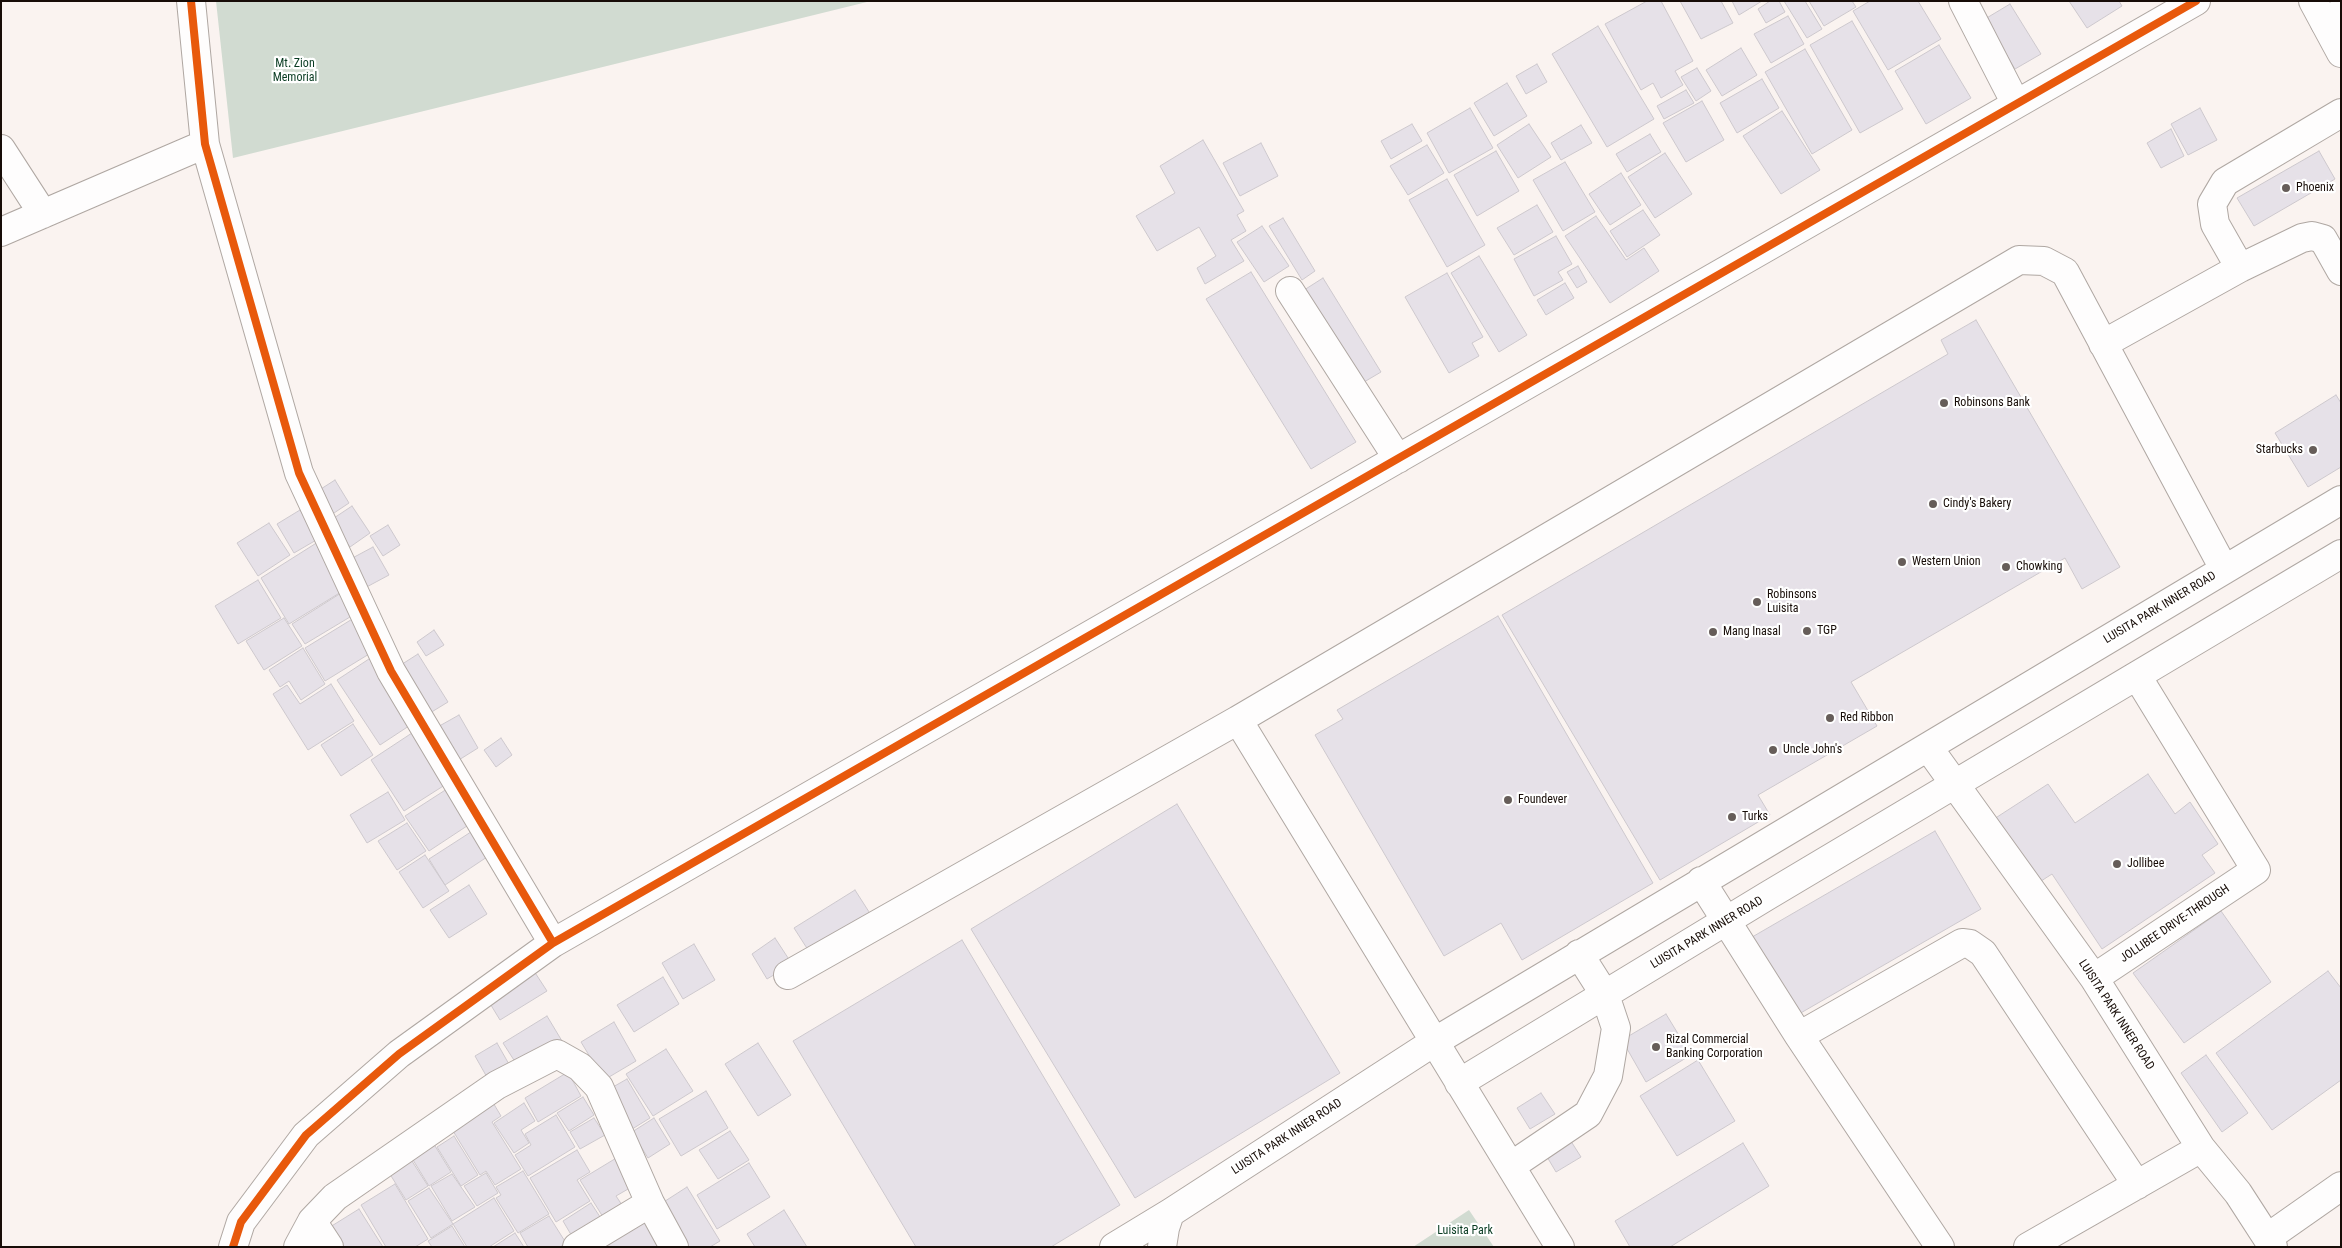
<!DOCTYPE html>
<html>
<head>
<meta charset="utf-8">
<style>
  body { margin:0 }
  #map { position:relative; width:2342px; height:1248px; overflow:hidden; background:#faf3f0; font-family:"Roboto Condensed",sans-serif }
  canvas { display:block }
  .frame { position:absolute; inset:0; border:2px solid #170c07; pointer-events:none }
</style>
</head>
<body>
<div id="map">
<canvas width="2342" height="1248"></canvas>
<div class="frame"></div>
</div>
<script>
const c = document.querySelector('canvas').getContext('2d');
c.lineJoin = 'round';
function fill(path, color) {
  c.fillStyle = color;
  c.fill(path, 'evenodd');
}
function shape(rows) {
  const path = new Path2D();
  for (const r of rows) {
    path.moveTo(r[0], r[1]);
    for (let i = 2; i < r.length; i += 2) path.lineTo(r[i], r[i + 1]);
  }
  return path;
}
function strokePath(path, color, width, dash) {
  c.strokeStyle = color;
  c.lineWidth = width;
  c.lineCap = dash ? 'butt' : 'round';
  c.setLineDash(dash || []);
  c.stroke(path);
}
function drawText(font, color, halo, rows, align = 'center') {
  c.font = font + ' "Roboto Condensed",sans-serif';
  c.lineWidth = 4.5;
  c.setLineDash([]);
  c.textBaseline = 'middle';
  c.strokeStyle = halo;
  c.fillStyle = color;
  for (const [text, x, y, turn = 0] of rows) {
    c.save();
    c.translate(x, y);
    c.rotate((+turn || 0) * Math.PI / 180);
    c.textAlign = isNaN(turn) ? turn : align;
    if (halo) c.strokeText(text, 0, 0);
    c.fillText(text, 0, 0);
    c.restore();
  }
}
fill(shape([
  [216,1,871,1,233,158],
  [1469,1210,1494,1247,1413,1247]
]), '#d1dbd1');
const building = shape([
  [1647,1,1661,1,1693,61,1675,71,1683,85,1661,98,1653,83,1641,90,1605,24,1647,1],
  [1680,1,1721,1,1733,23,1701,39,1680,1],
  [1732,1,1762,1,1739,15,1732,1],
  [1770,1,1779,1,1785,12,1766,23,1758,9,1770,1],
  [1784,1,1805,1,1822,29,1807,38,1784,1],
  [1809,1,1852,1,1856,7,1824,26,1809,1],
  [1870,1,1918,1,1941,39,1888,70,1853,11,1870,1],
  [2069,1,2119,1,2122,6,2087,28,2069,1],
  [2010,4,2041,54,2015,69,1985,19,2010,4],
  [1788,16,1804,44,1771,63,1754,34,1788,16],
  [1852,21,1903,109,1860,133,1810,45,1852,21],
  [1598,26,1654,119,1607,147,1552,54,1598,26],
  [1939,45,1971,98,1926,124,1895,71,1939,45],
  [1741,48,1757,75,1722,96,1706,70,1741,48],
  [1805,49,1852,130,1812,154,1765,72,1805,49],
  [1537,64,1547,82,1526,94,1516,76,1537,64],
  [1697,68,1711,91,1696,101,1681,77,1697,68],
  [1762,79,1779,108,1737,133,1720,103,1762,79],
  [1507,83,1527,116,1494,136,1474,103,1507,83],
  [1686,90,1694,103,1664,119,1657,106,1686,90],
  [1702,101,1724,140,1686,162,1663,123,1702,101],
  [1470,108,1493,148,1449,173,1427,133,1470,108],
  [2200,108,2217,140,2188,155,2171,124,2200,108],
  [1782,111,1820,170,1781,194,1743,136,1782,111],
  [1412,124,1422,141,1391,159,1381,141,1412,124],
  [1529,124,1551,157,1518,178,1497,145,1529,124],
  [1581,125,1592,143,1561,160,1551,143,1581,125],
  [2171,129,2184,156,2161,168,2147,143,2171,129],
  [1650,134,1661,152,1627,172,1616,154,1650,134],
  [1203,140,1244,211,1237,215,1246,231,1231,240,1244,261,1205,284,1197,268,1216,256,1199,227,1157,251,1136,216,1175,193,1160,166,1203,140],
  [1261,143,1278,176,1240,196,1223,163,1261,143],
  [1427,145,1444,173,1408,195,1390,166,1427,145],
  [1496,151,1519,191,1477,216,1454,175,1496,151],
  [2319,151,2335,179,2254,226,2237,198,2319,151],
  [1665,153,1692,194,1655,218,1628,177,1665,153],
  [1565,162,1595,212,1563,231,1533,180,1565,162],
  [1621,173,1641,205,1610,225,1589,194,1621,173],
  [1447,179,1485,245,1447,267,1409,200,1447,179],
  [1537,205,1553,232,1514,255,1497,228,1537,205],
  [1643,210,1660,235,1627,257,1610,231,1643,210],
  [1596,216,1626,260,1644,248,1659,271,1610,303,1565,236,1596,216],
  [1283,218,1315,271,1302,280,1269,226,1283,218],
  [1262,226,1289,266,1264,282,1237,242,1262,226],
  [1556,236,1572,264,1558,272,1563,280,1534,296,1514,259,1556,236],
  [1479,256,1527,335,1499,352,1451,273,1479,256],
  [1578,266,1587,282,1577,288,1567,272,1578,266],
  [1251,272,1356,442,1311,469,1206,299,1251,272],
  [1447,273,1483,337,1472,343,1479,356,1449,373,1405,297,1447,273],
  [1323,278,1381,372,1359,385,1301,292,1323,278],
  [1565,283,1574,298,1546,315,1537,300,1565,283],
  [1976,320,2120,567,2082,589,2065,558,1851,682,1877,726,1758,795,1770,815,1660,880,1502,615,1948,354,1941,340,1976,320],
  [2336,395,2341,403,2341,467,2308,487,2275,433,2336,395],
  [335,480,349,503,328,517,313,494,335,480],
  [352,506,370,533,350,547,331,520,352,506],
  [300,510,318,539,294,553,277,524,300,510],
  [269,523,290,555,258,576,237,543,269,523],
  [388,525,400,545,383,556,370,536,388,525],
  [318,542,346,589,289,624,261,578,318,542],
  [373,547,389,575,361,590,345,562,373,547],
  [258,580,281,618,238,644,215,606,258,580],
  [341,593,355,614,305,644,292,624,341,593],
  [1498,616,1653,883,1522,960,1501,923,1444,956,1315,735,1343,719,1337,710,1498,616],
  [284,618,302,646,264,670,246,641,284,618],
  [354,618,374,651,325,681,305,648,354,618],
  [434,630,444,645,426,656,417,642,434,630],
  [303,648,325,684,301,700,289,681,280,687,269,670,303,648],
  [418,654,448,702,425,716,396,668,418,654],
  [372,657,415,722,380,745,337,680,372,657],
  [331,684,354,721,308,750,273,694,287,685,300,704,331,684],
  [459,715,478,748,454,763,434,729,459,715],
  [353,724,373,755,341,776,321,745,353,724],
  [415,731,448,783,404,811,371,760,415,731],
  [501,738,512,755,496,767,484,750,501,738],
  [2148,774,2175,814,2190,802,2218,844,2202,855,2215,873,2102,949,2052,874,2038,883,1994,819,2048,784,2075,823,2148,774],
  [450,787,473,822,429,851,405,816,450,787],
  [388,792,405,820,367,843,350,815,388,792],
  [1177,804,1340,1073,1135,1198,971,929,1177,804],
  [407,823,426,851,397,870,378,841,407,823],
  [474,830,490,855,445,885,429,859,474,830],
  [1935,831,1981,909,1792,1018,1747,940,1935,831],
  [425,855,449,891,423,908,399,872,425,855],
  [469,885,487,914,449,938,430,910,469,885],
  [855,890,871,915,810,953,794,928,855,890],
  [2221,911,2271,982,2184,1043,2133,973,2221,911],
  [775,938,792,964,767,979,752,954,775,938],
  [962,940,1120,1205,1051,1247,916,1247,793,1041,962,940],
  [694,944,715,980,683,999,662,963,694,944],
  [532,968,547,991,500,1020,486,997,532,968],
  [2328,971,2341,988,2341,1080,2272,1130,2216,1053,2328,971],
  [663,977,679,1004,634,1032,617,1005,663,977],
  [1666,1014,1691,1055,1646,1082,1622,1040,1666,1014],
  [547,1016,562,1041,519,1068,503,1043,547,1016],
  [614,1022,636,1061,604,1080,581,1042,614,1022],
  [497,1043,510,1066,488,1079,475,1056,497,1043],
  [758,1043,791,1095,758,1116,725,1064,758,1043],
  [666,1049,693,1091,653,1116,626,1074,666,1049],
  [2206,1055,2248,1113,2222,1132,2181,1073,2206,1055],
  [1698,1060,1735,1121,1677,1156,1640,1096,1698,1060],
  [568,1072,581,1096,538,1122,525,1098,568,1072],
  [627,1079,650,1118,629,1131,606,1091,627,1079],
  [706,1091,728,1128,681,1156,659,1119,706,1091],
  [1541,1093,1555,1114,1530,1129,1517,1108,1541,1093],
  [583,1097,594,1115,569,1131,557,1113,583,1097],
  [492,1101,501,1116,492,1122,521,1169,495,1185,486,1171,480,1175,450,1126,492,1101],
  [524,1103,535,1121,521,1130,529,1143,514,1153,494,1123,524,1103],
  [556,1115,575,1147,528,1176,515,1155,531,1145,525,1134,556,1115],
  [594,1118,605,1135,580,1149,570,1132,594,1118],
  [654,1118,670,1144,648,1158,632,1132,654,1118],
  [730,1131,749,1160,718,1179,699,1150,730,1131],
  [1567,1135,1581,1157,1556,1172,1543,1150,1567,1135],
  [454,1136,478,1175,461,1186,437,1147,454,1136],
  [432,1141,451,1172,429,1186,410,1155,432,1141],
  [1743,1143,1769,1186,1670,1247,1630,1247,1615,1221,1743,1143],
  [577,1150,590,1172,577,1180,590,1201,556,1222,530,1178,577,1150],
  [618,1157,635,1185,616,1196,622,1205,603,1217,580,1180,618,1157],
  [410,1158,428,1186,406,1200,388,1171,410,1158],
  [749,1163,770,1197,717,1229,697,1195,749,1163],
  [523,1171,549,1214,518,1233,496,1198,501,1195,496,1187,523,1171],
  [486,1173,498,1193,477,1206,464,1186,486,1173],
  [452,1174,475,1207,452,1221,431,1186,452,1174],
  [395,1184,428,1239,415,1247,386,1247,361,1205,395,1184],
  [687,1187,720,1241,710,1247,685,1247,659,1205,687,1187],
  [429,1188,453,1224,431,1238,408,1201,429,1188],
  [494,1198,514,1231,489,1247,467,1247,453,1224,494,1198],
  [591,1203,602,1220,573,1238,563,1221,591,1203],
  [359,1209,383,1247,332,1247,322,1232,359,1209],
  [784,1210,807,1247,755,1247,747,1234,784,1210],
  [643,1215,663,1247,593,1247,643,1215],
  [549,1216,566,1243,560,1247,528,1247,520,1233,549,1216],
  [452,1226,465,1247,432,1247,428,1241,452,1226],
  [515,1233,524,1247,493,1247,515,1233]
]);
fill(building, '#e6e1e8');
strokePath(building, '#cdc8cd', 1);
const minor = shape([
  [191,1,205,144,299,473,391,671,553,943],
  [1963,1,2016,104],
  [2325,23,2341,12],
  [1,149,43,214],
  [1,232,205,144],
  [2240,268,2215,224,2212,204,2225,182,2341,113],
  [1290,291,1398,459],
  [2103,344,2240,268,2302,238,2312,236,2323,239,2341,271],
  [1928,747,2094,978,2201,1148,2238,1193,2273,1247],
  [1701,881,1799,1036],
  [788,975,1238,720],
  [2094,978,2256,870,2137,676],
  [1459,1083,1767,896,2341,554],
  [1511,1166,1588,1114,1608,1076,1616,1028,1605,995,1579,954],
  [312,1221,329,1247],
  [2267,1238,2341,1186],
  [233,1247,241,1222,306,1135,399,1054,553,943,2196,1],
  [298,1247,312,1221,335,1197,497,1085,557,1054,580,1067,599,1087,650,1203,674,1247],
  [577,1247,650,1203],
  [1114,1247,1170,1213],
  [1162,1247,1165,1228,1170,1213,1434,1042,2341,500],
  [1560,1247,1238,720,2019,260,2044,261,2065,272,2224,569],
  [1940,1247,1799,1036,1962,943,1970,944,1983,953,2137,1185],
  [2028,1247,2201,1148]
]);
const highway = shape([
  [2313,1,2341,53]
]);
strokePath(minor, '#afa7a2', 30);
strokePath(highway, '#afa7a2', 30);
strokePath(minor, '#fefdfd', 28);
strokePath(highway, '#fefdfd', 28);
strokePath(shape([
  [191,1,205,144,299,473,391,671,553,943],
  [233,1247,241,1222,306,1135,399,1054,553,943,2196,1]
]), '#e8590c', 8);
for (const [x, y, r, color] of [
  [2286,188,5,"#665d59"],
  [1944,403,5,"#665d59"],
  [2313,450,5,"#665d59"],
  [1933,504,5,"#665d59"],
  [1902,562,5,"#665d59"],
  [2006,567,5,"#665d59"],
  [1757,602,5,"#665d59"],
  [1807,631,5,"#665d59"],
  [1713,632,5,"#665d59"],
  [1830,718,5,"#665d59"],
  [1773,750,5,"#665d59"],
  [1508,800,5,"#665d59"],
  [1732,817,5,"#665d59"],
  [2117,864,5,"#665d59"],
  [1656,1047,5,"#665d59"]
]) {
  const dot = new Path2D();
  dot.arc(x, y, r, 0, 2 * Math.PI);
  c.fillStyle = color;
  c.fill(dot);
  strokePath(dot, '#fff', 2);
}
drawText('12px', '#073a20', '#fff', [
  ["Mt. Zion",295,64],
  ["Memorial",295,78],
  ["Luisita Park",1465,1231]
]);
drawText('12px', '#170c07', '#fff', [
  ["Phoenix",2296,188],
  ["Robinsons Bank",1954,403],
  ["Starbucks",2303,450,"right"],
  ["Cindy's Bakery",1943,504],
  ["Western Union",1912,562],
  ["Chowking",2016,567],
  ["Robinsons",1767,595],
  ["Luisita",1767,609],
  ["TGP",1817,631],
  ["Mang Inasal",1723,632],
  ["Red Ribbon",1840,718],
  ["Uncle John's",1783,750],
  ["Foundever",1518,800],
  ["Turks",1742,817],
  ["Jollibee",2127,864],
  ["Rizal Commercial",1666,1040],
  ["Banking Corporation",1666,1054]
], 'left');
drawText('12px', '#170c07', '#fff', [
  ["LUISITA PARK INNER ROAD",2160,608,-31],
  ["JOLLIBEE DRIVE-THROUGH",2175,924,-34],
  ["LUISITA PARK INNER ROAD",1707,933,-31],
  ["LUISITA PARK INNER ROAD",2116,1015,57],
  ["LUISITA PARK INNER ROAD",1287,1137,-33]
]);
</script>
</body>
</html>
